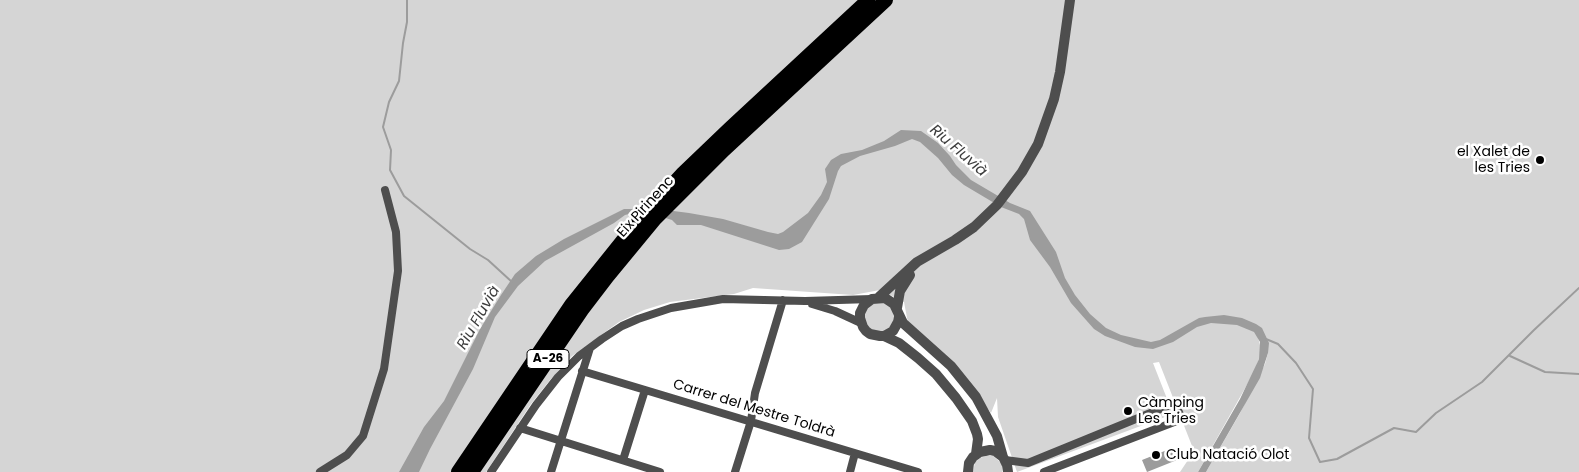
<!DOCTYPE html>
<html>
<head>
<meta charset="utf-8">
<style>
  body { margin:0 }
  canvas { display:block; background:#fff }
</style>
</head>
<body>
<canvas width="1579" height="472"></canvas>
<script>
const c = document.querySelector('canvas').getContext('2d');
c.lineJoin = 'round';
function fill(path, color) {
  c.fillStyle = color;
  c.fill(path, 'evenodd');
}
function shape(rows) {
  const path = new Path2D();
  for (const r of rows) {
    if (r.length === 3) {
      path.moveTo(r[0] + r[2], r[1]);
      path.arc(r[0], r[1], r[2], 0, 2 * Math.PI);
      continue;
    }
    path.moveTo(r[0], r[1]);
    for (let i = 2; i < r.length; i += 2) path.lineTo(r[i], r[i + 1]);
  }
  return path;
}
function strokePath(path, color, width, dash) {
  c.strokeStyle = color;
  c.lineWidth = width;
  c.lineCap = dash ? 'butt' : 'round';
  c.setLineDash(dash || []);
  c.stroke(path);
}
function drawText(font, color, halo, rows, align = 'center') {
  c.font = font + ' Poppins,sans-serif';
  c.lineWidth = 5;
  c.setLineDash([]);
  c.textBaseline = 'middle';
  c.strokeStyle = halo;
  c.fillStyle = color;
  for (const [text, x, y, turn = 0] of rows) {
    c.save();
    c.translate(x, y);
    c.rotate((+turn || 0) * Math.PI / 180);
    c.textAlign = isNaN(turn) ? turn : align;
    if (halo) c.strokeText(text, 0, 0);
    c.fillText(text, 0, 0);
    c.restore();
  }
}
fill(shape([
  [0,0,1579,0,1579,472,1206,472,1239,415,1265,364,1268,353,1258,337,1261,349,1259,359,1253,374,1198,472,1180,472,1194,451,1159,362,1153,363,1173,414,1017,472,998,417,997,398,991,413,955,364,908,323,904,302,880,290,853,295,753,288,734,294,670,302,644,310,619,322,597,338,572,356,550,380,531,404,486,472,0,472],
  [879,317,15],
  [986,456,993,456,998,460,1002,465,1002,472,973,472,975,462,980,458]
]), '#d5d5d5');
fill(shape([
  [901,130,921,131,938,143,950,156,956,165,971,180,1010,203,1030,211,1056,252,1065,278,1075,295,1090,314,1106,328,1121,335,1151,342,1160,340,1199,318,1205,317,1224,315,1242,318,1256,324,1262,328,1269,343,1268,353,1260,378,1206,472,1198,472,1240,399,1259,359,1260,342,1254,332,1237,325,1211,323,1197,327,1173,342,1153,349,1135,347,1105,336,1094,329,1071,303,1050,267,1030,240,1024,219,1019,214,1001,207,964,185,952,175,938,158,920,142,912,139,895,146,860,156,841,166,838,171,829,199,802,242,789,249,779,250,701,225,677,225,672,220,656,215,633,213,625,215,614,223,545,261,518,286,495,317,473,369,430,449,419,472,399,472,424,427,444,401,480,329,501,295,515,274,536,256,564,239,624,209,658,209,689,213,723,219,768,232,778,234,783,232,808,213,821,195,827,182,825,169,831,160,841,154,862,150,884,141],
  [1172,448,1177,460,1147,472,1142,460]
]), '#9c9c9c');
strokePath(shape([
  [407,0,407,22,403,43,399,81,389,102,383,127,391,150,390,170,404,196,470,249,488,260,512,282],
  [1266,339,1278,344,1296,363,1313,389,1309,438,1320,462,1337,459,1394,428,1416,432,1436,413,1482,382,1534,330,1579,288],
  [1510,356,1545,372,1579,374]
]), '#9c9c9c', 2);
strokePath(shape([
  [812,304,835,311,861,323],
  [582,371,918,472],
  [520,428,660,472],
  [623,460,645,390],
  [1005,460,1028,463,1175,403,1182,419,1044,472],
  [320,472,347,455,363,436,384,369,398,271,396,232,385,190],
  [491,472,536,405,558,377,579,356,602,339,622,326,638,319,671,308,723,299,805,301,872,299],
  [551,472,590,348],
  [735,472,751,421,755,393,783,300],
  [850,472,855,453]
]), '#4e4e4e', 8);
strokePath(shape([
  [879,297,917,262,955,240,974,227,997,205,1022,172,1038,144,1054,99,1060,72,1070,0],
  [897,308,900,291,910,275],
  [899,317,898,322,893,331,884,336,880,336,870,334,866,331,863,327,860,318,860,313,864,305,872,299,885,298,894,304,903,323,951,366,976,397,997,436,1003,457],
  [884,336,899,343,918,358,936,374,956,398,972,421,977,434,978,439,976,454],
  [968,472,969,463,973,457,980,452,990,450,995,451,1003,457,1007,465,1008,472]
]), '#4e4e4e', 10);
strokePath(shape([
  [458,472,571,305,636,224,683,173,730,128,868,0],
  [472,472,582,310,608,276,655,219,724,150,886,0]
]), '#000', 14);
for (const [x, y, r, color] of [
  [1540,160,5,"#000"],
  [1128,411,5,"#000"],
  [1156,455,5,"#000"]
]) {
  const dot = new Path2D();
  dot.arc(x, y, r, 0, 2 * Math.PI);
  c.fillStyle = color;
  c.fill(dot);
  strokePath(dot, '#fff', 2);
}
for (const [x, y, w] of [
  [548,359,42]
]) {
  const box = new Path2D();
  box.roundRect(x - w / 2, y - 9.5, w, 19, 4);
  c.fillStyle = '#fff';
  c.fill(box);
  strokePath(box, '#000', 1);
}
drawText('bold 12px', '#000', null, [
  ["A-26",548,359]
]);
drawText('14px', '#000', '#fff', [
  ["el Xalet de",1530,152,"right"],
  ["les Tries",1530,168,"right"],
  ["Càmping",1138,403],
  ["Les Tries",1138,419],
  ["Club Natació Olot",1166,455]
], 'left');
drawText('14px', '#000', '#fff', [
  ["Eix Pirinenc",646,207,-48],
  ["Carrer del Mestre Toldrà",754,409,17]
]);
drawText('italic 15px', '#3d3d3d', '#fff', [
  ["Riu Fluvià",958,151,41],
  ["Riu Fluvià",479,318,-60]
]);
</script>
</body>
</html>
